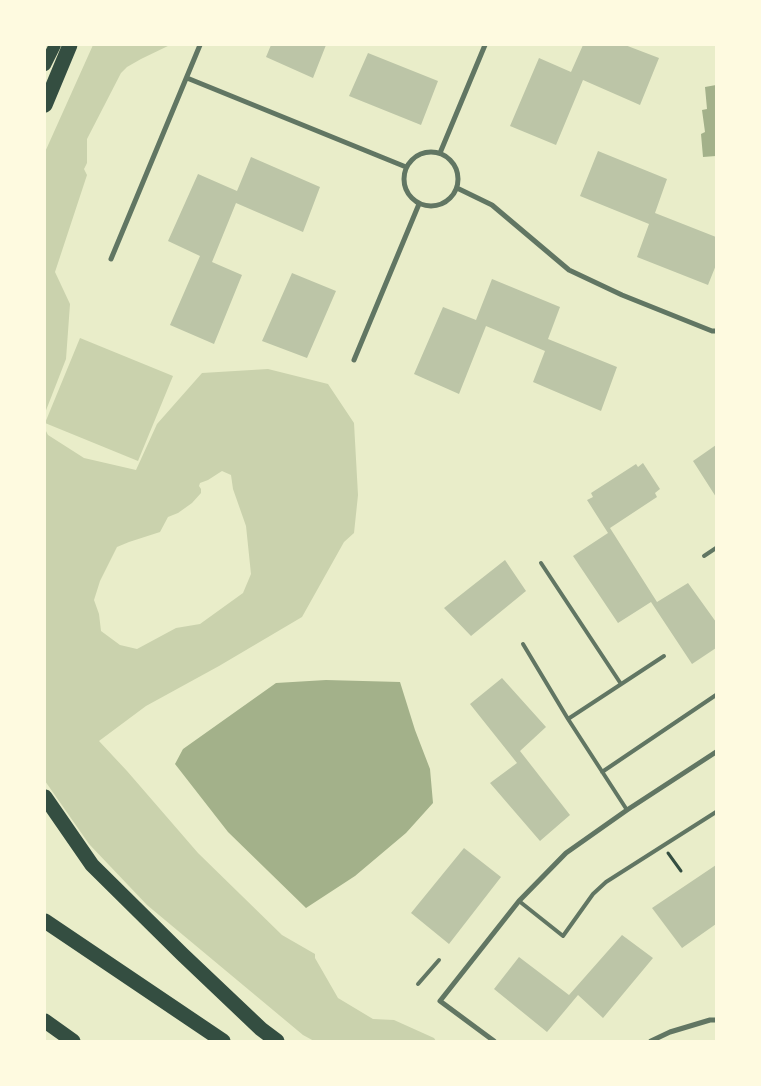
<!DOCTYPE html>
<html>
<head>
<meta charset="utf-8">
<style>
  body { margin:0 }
  #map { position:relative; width:761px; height:1086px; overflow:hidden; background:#e9edc9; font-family:"Sofia Sans Condensed",sans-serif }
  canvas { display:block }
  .frame { position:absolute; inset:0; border:46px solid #fefae0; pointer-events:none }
</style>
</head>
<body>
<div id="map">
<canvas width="761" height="1086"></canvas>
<div class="frame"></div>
</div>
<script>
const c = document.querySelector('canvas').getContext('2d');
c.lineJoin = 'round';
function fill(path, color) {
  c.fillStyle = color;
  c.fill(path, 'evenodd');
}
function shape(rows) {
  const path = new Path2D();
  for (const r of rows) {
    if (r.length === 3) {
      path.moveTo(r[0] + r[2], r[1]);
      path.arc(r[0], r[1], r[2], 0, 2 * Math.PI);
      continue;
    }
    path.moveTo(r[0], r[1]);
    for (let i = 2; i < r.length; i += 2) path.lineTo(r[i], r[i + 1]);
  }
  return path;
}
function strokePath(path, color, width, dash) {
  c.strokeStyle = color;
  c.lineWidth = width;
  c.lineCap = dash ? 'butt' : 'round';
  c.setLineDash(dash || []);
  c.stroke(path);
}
fill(shape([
  [93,45,170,45,141,59,127,67,121,73,87,139,87,163,84,169,87,175,55,272,70,304,66,359,45,413,45,152],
  [80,338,173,376,138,461,45,423],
  [268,369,328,384,354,423,358,495,354,533,344,542,302,617,219,666,146,706,99,741,127,771,198,853,282,935,315,954,315,958,338,998,373,1019,394,1020,434,1038,436,1041,314,1041,303,1035,147,905,89,844,45,781,45,429,48,435,84,458,136,470,157,424,202,373],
  [222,471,231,475,233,489,246,526,251,574,243,593,200,624,176,628,137,649,120,645,101,631,99,614,94,600,100,581,117,547,129,542,160,532,168,517,178,513,192,503,201,493,201,489,199,486,200,483,208,480]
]), '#cad2ad');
fill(shape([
  [716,85,716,156,703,157,701,134,705,132,702,110,707,109,705,87],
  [326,680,400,682,415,730,430,769,433,803,406,833,355,876,306,908,228,832,175,764,183,749,276,683]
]), '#a3b18a');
fill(shape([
  [271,45,326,45,313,78,266,57],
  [583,45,625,45,659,58,640,105,583,80,556,145,510,126,539,58,571,72],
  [368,53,438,81,421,125,349,96],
  [598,151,667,179,655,213,716,237,716,265,708,285,637,257,649,224,580,196],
  [251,157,320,187,303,232,236,203,212,262,242,275,214,344,170,325,200,256,168,241,198,174,237,191],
  [292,273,336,291,307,358,262,341],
  [492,279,560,307,548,339,617,367,601,411,533,382,545,351,486,326,459,394,414,374,443,307,476,320],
  [716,445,716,497,693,461],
  [643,463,660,489,655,493,657,497,610,528,657,602,688,583,716,622,716,648,692,664,651,602,618,623,573,556,608,533,587,500,593,497,591,493,636,464,638,467],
  [505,560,526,591,471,636,444,608],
  [502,678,546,727,520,751,570,815,540,841,490,783,517,763,470,704],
  [464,848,501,877,449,944,411,913],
  [716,865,716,924,682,948,652,908],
  [622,935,653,958,603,1018,578,995,547,1032,494,989,519,957,569,995]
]), '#bcc5a7');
strokePath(shape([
  [668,853,681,871]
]), '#344e41', 3);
strokePath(shape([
  [704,556,716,548],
  [541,563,621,684],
  [523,644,568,719,627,810],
  [568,719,664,656],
  [602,772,716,695],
  [519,901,563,936,593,894,606,882,716,812],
  [418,984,439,960]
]), '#617663', 4);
strokePath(shape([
  [187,78,406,167],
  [431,179,27],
  [440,153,485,45],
  [457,188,492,205,569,270,622,295,712,331,716,331],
  [111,259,200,45],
  [354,360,419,204],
  [494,1041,440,1001,519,901,566,853,627,810,716,752],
  [651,1041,670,1032,710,1020,716,1020]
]), '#617663', 5);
strokePath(shape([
  [45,65,55,45]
]), '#344e41', 12);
strokePath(shape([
  [45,105,70,45],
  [45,797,92,865,182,954,261,1029,277,1041],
  [45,921,223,1041],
  [45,1021,73,1041]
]), '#344e41', 15);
</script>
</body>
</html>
